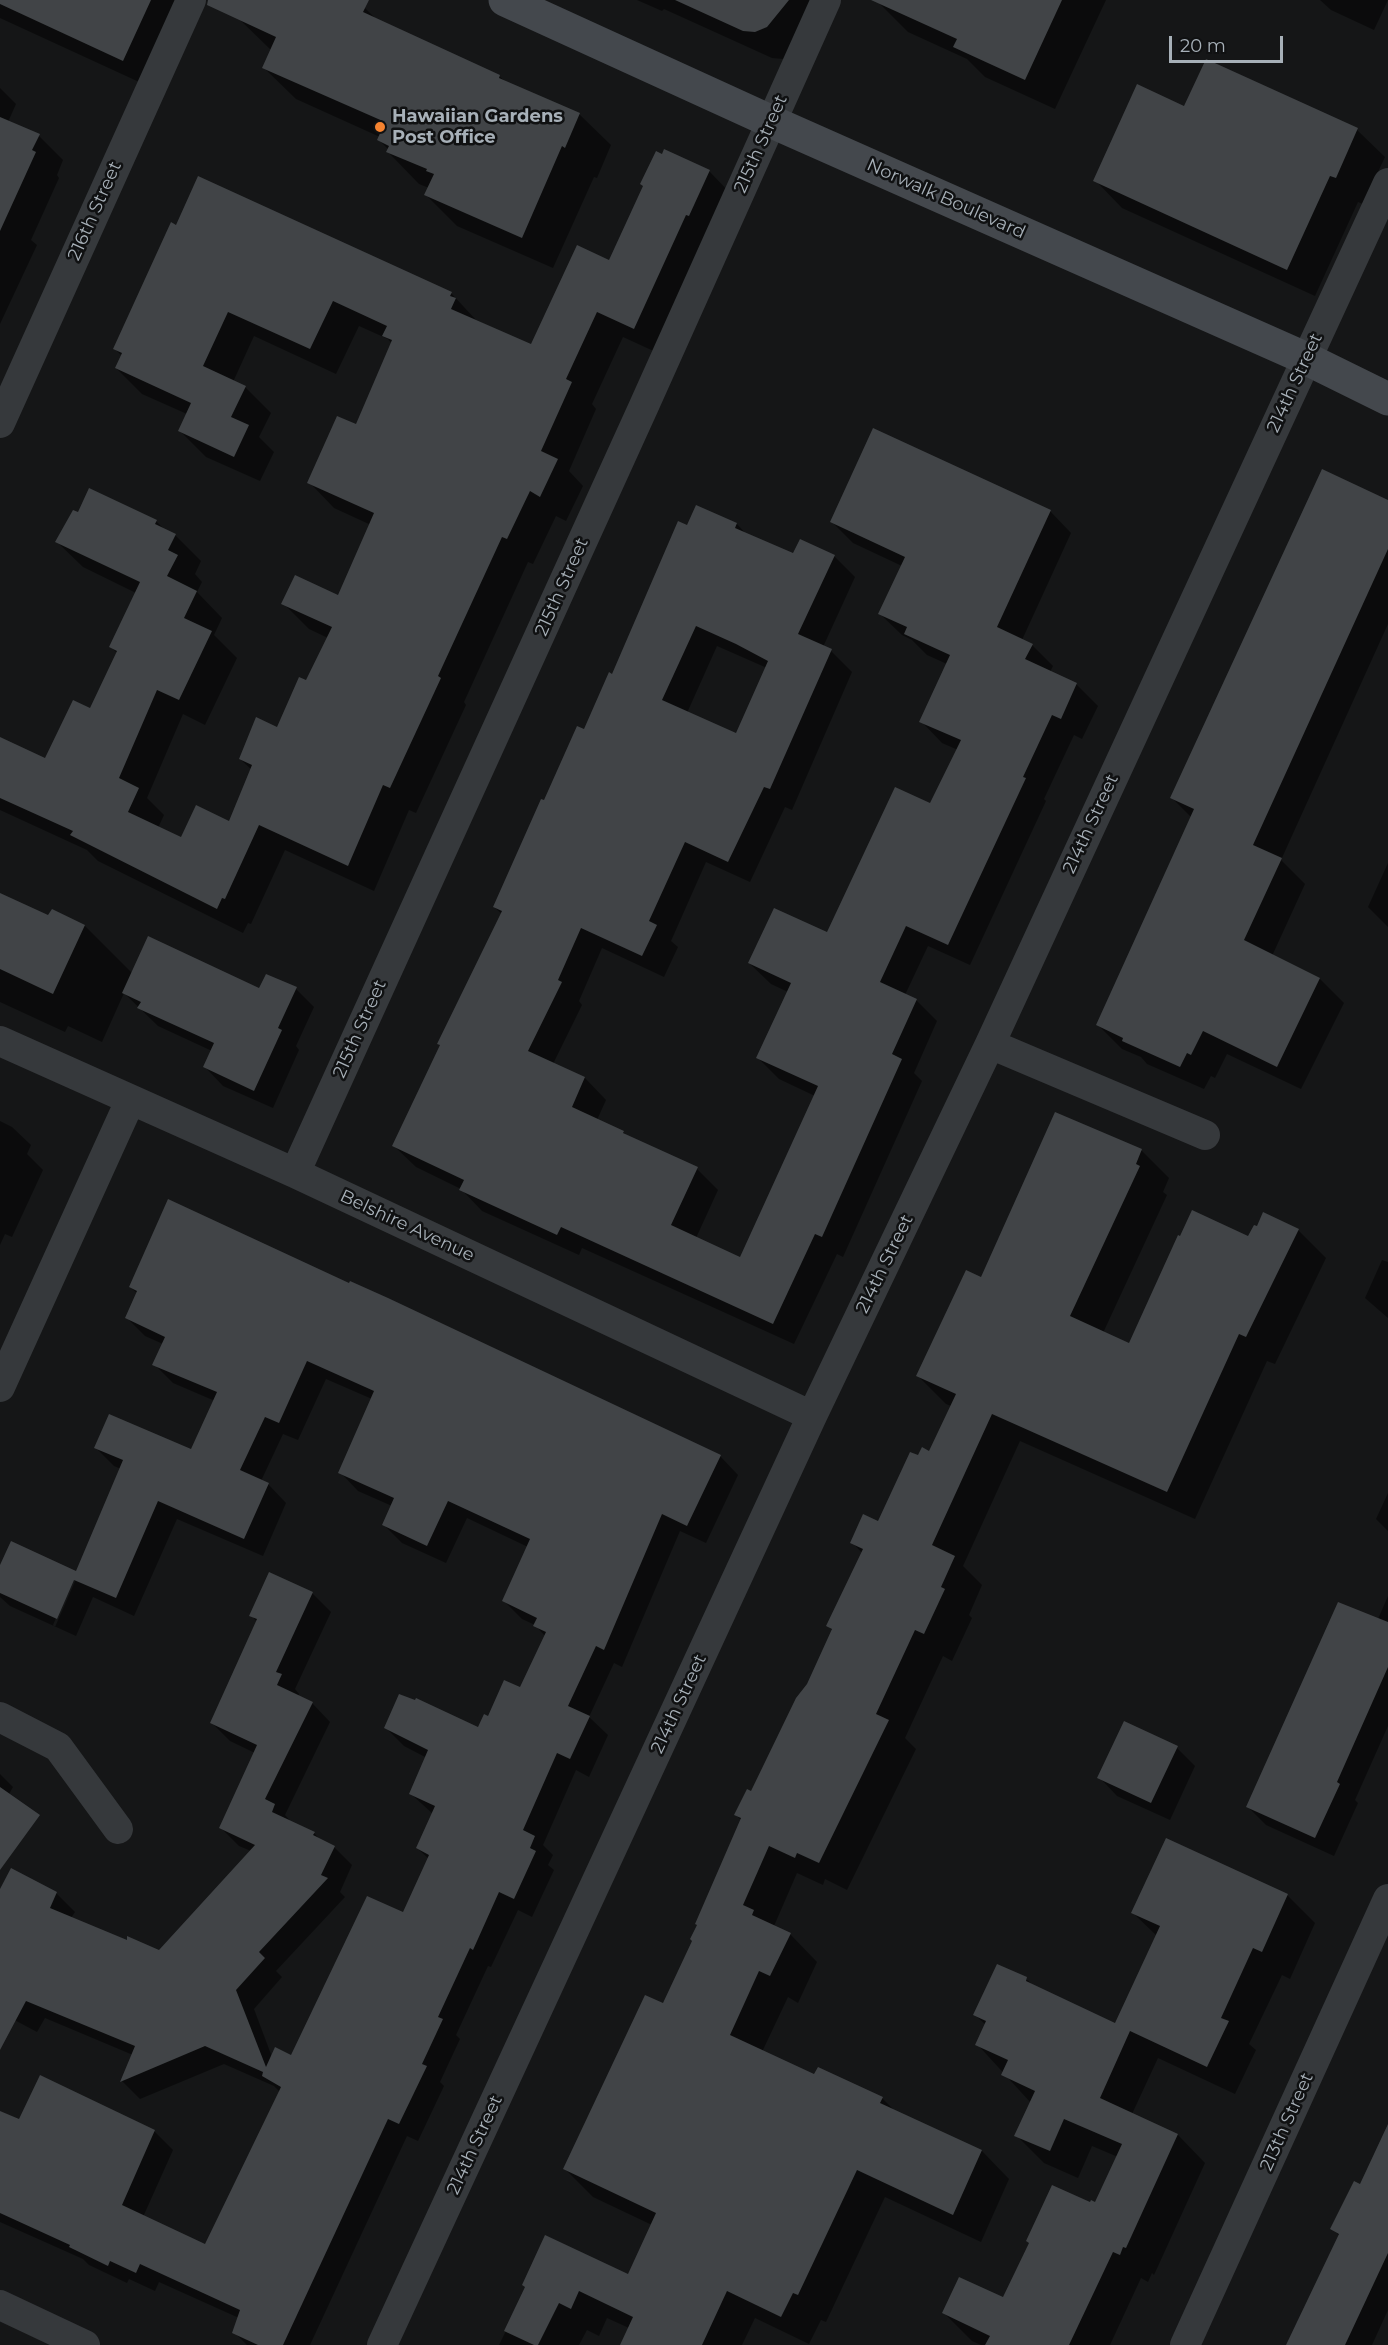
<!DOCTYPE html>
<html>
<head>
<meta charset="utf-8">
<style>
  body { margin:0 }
  #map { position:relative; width:1388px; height:2345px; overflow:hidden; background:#151617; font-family:Montserrat,sans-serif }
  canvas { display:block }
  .scale { position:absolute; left:1169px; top:36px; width:114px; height:27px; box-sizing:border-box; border:3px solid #a7b0b8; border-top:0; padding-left:8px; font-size:18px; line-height:21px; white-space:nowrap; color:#a7b0b8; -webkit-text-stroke:4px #101112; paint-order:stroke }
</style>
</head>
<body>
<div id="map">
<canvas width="1388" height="2345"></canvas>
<div class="scale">20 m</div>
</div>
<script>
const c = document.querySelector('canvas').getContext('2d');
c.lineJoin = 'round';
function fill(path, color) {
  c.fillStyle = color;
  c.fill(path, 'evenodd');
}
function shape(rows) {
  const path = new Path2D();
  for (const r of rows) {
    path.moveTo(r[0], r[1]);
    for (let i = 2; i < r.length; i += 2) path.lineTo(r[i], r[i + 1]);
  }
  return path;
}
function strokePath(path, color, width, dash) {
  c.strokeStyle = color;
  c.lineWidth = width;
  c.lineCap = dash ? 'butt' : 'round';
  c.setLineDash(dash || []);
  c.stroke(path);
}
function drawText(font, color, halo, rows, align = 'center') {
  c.font = font + ' Montserrat,sans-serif';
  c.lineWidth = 5;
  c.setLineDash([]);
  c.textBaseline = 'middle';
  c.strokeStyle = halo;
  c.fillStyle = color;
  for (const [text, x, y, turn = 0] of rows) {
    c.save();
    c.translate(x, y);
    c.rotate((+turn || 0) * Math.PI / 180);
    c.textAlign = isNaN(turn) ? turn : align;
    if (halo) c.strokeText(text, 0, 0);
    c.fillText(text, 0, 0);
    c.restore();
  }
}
fill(shape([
  [0,0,191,0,150,87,0,18],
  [245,0,348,0,365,8,378,21,499,76,506,82,579,114,611,145,597,178,594,177,553,268,457,226,426,195,429,188,419,184,388,152,389,150,379,140,380,137,296,99,264,68,272,51,237,17],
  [637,0,822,0,794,54,783,59,772,58,664,9,662,11],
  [879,0,1106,0,1055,109,985,77,967,59,908,32,878,2],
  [1320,0,1388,0,1374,30,1331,10],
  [1207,61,1357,130,1385,157,1363,204,1358,202,1315,296,1122,208,1095,180,1185,108],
  [0,88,16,104,8,122,39,136,63,160,57,175,59,178,31,240,37,245,0,324],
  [709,171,734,197,660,354,623,337,592,404,596,409,569,471,583,486,566,521,556,516,533,564,528,562,464,702,466,705,416,813,409,810,374,891,285,850,251,924,248,923,243,933,98,861,87,850,0,810,0,739,46,760,91,710,117,653,111,647,136,593,83,567,57,542,156,521,165,530,175,535,201,561,195,574,202,582,197,592,222,618,214,635,237,658,205,725,183,714,147,798,164,815,158,828,182,839,230,823,252,770,240,759,278,729,307,682,328,638,309,629,283,603,339,597,371,525,334,508,309,482,357,426,392,344,388,339,359,326,336,374,254,336,233,382,245,387,271,413,259,437,274,452,260,481,206,457,180,431,187,414,142,394,116,368,122,356,115,349,172,224,451,293,476,320,532,346,610,262],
  [1388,501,1388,624,1281,860,1305,884,1272,956,1320,979,1344,1003,1301,1089,1227,1054,1215,1078,1211,1076,1204,1089,1147,1064,1141,1057,1122,1049,1098,1025,1192,818,1172,798],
  [697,507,737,524,747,535,794,555,834,556,855,577,823,647,831,651,852,672,792,810,785,807,750,882,706,862,671,941,678,947,664,977,602,948,579,1001,582,1005,553,1064,585,1078,606,1100,597,1120,623,1132,628,1137,697,1169,718,1190,696,1238,741,1259,815,1096,779,1079,758,1058,788,992,771,984,749,963,827,934,931,805,958,750,942,743,921,721,947,664,927,655,912,640,902,635,880,614,902,566,853,543,832,522,1050,511,1071,533,1022,640,1032,645,1053,666,1050,672,1076,684,1098,706,1082,739,1074,735,1044,799,1046,801,970,965,928,946,905,995,916,1000,937,1021,914,1073,922,1081,843,1257,837,1254,794,1344,582,1248,579,1255,482,1211,461,1189,416,1167,394,1146,502,914,494,907,545,802,585,731],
  [717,646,767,668,737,735,687,713],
  [1388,863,1388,927,1368,907],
  [0,894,48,917,85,926,133,974,260,990,296,989,314,1007,296,1046,299,1050,273,1108,223,1086,205,1067,212,1051,158,1026,124,993,102,1042,68,1026,65,1032,0,1002],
  [1056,1114,1142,1151,1169,1178,1163,1192,1167,1195,1103,1333,1130,1345,1249,1238,1298,1230,1326,1258,1275,1364,1267,1361,1195,1519,1020,1441,963,1566,982,1585,969,1615,972,1618,952,1661,943,1656,905,1738,916,1749,847,1890,825,1879,823,1885,797,1873,774,1926,790,1934,817,1962,798,2003,788,1997,762,2052,815,2076,882,2098,897,2113,982,2151,1009,2179,981,2242,885,2197,826,2322,821,2320,809,2344,755,2318,742,2345,622,2345,629,2328,607,2318,599,2336,587,2330,579,2345,499,2345,527,2288,628,2276,652,2225,593,2197,565,2169,664,2005,694,1941,742,1821,736,1815,751,1793,808,1684,833,1631,828,1626,862,1553,852,1542,879,1523,919,1457,930,1453,951,1406,946,1404,918,1376,982,1279],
  [0,1121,12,1127,31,1145,27,1154,43,1170,12,1237,5,1234,0,1245],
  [1382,1260,1388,1262,1388,1318,1365,1298],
  [130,1287,720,1456,738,1475,706,1543,680,1531,622,1667,614,1663,589,1717,608,1735,589,1777,576,1770,543,1845,553,1855,548,1865,554,1870,532,1917,518,1910,491,1967,488,1966,456,2035,460,2039,440,2082,444,2086,418,2141,407,2136,310,2345,247,2345,234,2332,239,2318,159,2282,155,2291,129,2279,127,2283,89,2265,83,2259,0,2222,0,2112,20,2121,154,2131,173,2150,143,2217,206,2246,280,2092,274,2086,224,2064,140,2099,122,2081,133,2055,45,2018,37,2032,7,2016,0,2009,0,1910,56,1893,75,1912,71,1918,128,1942,159,1951,251,1851,239,1846,220,1827,255,1753,230,1741,212,1723,257,1622,251,1615,312,1593,331,1612,295,1689,299,1694,298,1697,312,1703,330,1722,285,1815,292,1823,314,1833,321,1841,334,1847,352,1865,340,1892,345,1897,276,1971,282,1977,254,2009,272,2057,292,2057,403,1914,429,1859,417,1848,433,1814,411,1794,427,1758,404,1746,386,1728,479,1729,521,1689,545,1636,535,1625,522,1619,504,1601,528,1547,467,1518,446,1563,402,1543,384,1525,392,1506,358,1491,340,1472,372,1399,326,1379,298,1440,283,1434,261,1481,268,1484,286,1503,263,1556,177,1519,134,1616,93,1597,76,1636,10,1606,0,1597,0,1568,77,1573,121,1469,114,1466,95,1447,192,1451,215,1401,173,1383,154,1364,163,1344,145,1336,126,1317,138,1294],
  [73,1579,76,1579,55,1627,53,1625],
  [1388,1493,1388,1531,1376,1519],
  [1388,1596,1388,1726,1355,1800,1358,1803,1334,1856,1266,1825,1248,1807,1378,1619],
  [1177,1748,1195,1766,1170,1820,1117,1796,1099,1777],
  [0,1774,13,1787,8,1796,0,1839],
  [1287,1895,1315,1923,1290,1979,1282,1975,1249,2044,1256,2050,1235,2094,1158,2058,1132,2114,1178,2135,1205,2163,1154,2275,1152,2273,1148,2282,1141,2278,1110,2345,981,2345,972,2341,944,2313,1004,2299,1091,2204,1096,2204,1118,2157,1092,2146,1078,2178,1044,2163,1016,2135,1031,2103,977,2044,986,2025,975,2015,1026,1979,1034,1986,1116,2025,1157,1936,1133,1913],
  [1388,2128,1388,2310,1372,2345,1288,2345,1340,2236,1332,2229,1361,2186]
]), '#0007');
fill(shape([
  [0,0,151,0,123,61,0,4],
  [208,0,369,0,363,12,500,75,499,78,580,113,565,148,562,146,522,238,424,195,434,174,426,171,427,169,386,152,389,146,377,140,385,122,262,68,276,37,207,5],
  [675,0,789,0,767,27,755,32,743,31],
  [871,0,1062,0,1025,80,953,47,957,39],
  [1206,59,1358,128,1336,178,1330,176,1287,270,1093,181,1137,84,1184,106],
  [0,117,40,134,32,150,36,152,0,231],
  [664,149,710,170,689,216,686,215,634,329,597,312,566,379,572,382,541,451,558,459,540,497,530,491,507,539,502,537,438,676,441,678,390,788,383,785,348,866,259,825,225,899,222,898,217,909,70,835,73,831,0,798,0,737,45,758,73,700,90,708,117,651,109,647,140,582,55,542,73,510,78,512,89,488,157,520,155,524,176,534,168,550,178,555,167,576,197,591,184,618,212,631,179,700,157,690,119,778,139,788,128,812,181,837,196,805,229,821,252,765,239,759,256,717,277,727,299,677,306,680,332,627,281,604,295,575,338,595,374,513,307,483,337,416,356,424,392,340,382,336,387,326,333,301,310,349,228,312,203,366,246,386,231,417,249,425,234,457,178,431,191,403,115,368,122,353,113,349,171,222,176,225,198,176,452,292,450,296,456,298,451,309,531,344,577,245,609,260,643,186,640,184,656,151,662,154],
  [873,428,1051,510,997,627,1033,644,1025,659,1077,683,1061,719,1052,715,1023,777,1026,778,948,945,906,926,880,982,917,999,892,1054,902,1059,822,1237,815,1234,773,1324,561,1227,557,1235,459,1190,464,1180,392,1146,440,1045,437,1044,502,911,493,907,541,799,544,800,577,726,584,729,609,672,612,674,678,521,687,525,696,505,737,523,735,528,793,553,800,539,835,555,798,634,832,649,770,789,764,787,728,862,685,842,649,921,657,925,642,956,581,928,558,980,562,982,528,1051,585,1077,572,1107,624,1131,623,1133,698,1167,671,1225,740,1257,818,1086,756,1058,791,983,748,963,774,908,827,932,895,787,930,803,961,740,919,722,950,655,904,634,907,627,878,614,905,557,830,522],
  [696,626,736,644,768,661,736,733,662,700],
  [1322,469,1388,500,1388,549,1253,845,1282,858,1244,940,1320,978,1277,1067,1203,1031,1191,1055,1187,1053,1180,1067,1122,1041,1123,1038,1096,1025,1194,809,1170,798],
  [0,893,48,915,52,909,85,925,53,994,0,969],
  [148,936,259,988,266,974,297,987,278,1028,282,1030,254,1091,203,1067,214,1043,137,1008,141,1002,122,993],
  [1055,1112,1142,1149,1136,1164,1140,1166,1070,1316,1129,1343,1178,1235,1180,1236,1192,1210,1248,1236,1254,1225,1257,1226,1263,1212,1299,1229,1246,1337,1239,1334,1167,1492,992,1414,932,1545,955,1556,941,1587,945,1589,924,1634,915,1630,876,1714,889,1720,819,1863,797,1853,795,1858,769,1846,743,1905,754,1910,752,1915,791,1933,770,1976,759,1971,730,2035,814,2074,818,2067,883,2097,880,2103,982,2150,953,2215,857,2170,798,2295,793,2293,781,2317,727,2291,702,2345,620,2345,633,2317,579,2291,571,2309,559,2303,538,2345,534,2345,504,2331,525,2287,522,2285,545,2235,628,2274,656,2213,563,2169,645,1995,663,2003,692,1941,690,1939,697,1925,695,1924,741,1818,734,1815,747,1789,751,1791,796,1698,807,1684,832,1629,826,1626,863,1549,850,1543,863,1514,878,1521,910,1452,918,1455,922,1447,929,1451,956,1394,916,1376,966,1270,981,1277],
  [168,1199,349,1283,350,1281,388,1298,721,1455,687,1526,662,1514,604,1650,596,1646,568,1706,590,1716,570,1759,557,1753,523,1830,535,1836,530,1848,536,1851,514,1899,499,1892,473,1950,470,1948,438,2017,443,2019,422,2064,427,2066,399,2124,388,2119,283,2345,258,2345,232,2333,240,2310,140,2264,136,2273,110,2261,108,2266,69,2247,70,2245,0,2213,0,2111,19,2119,40,2075,155,2130,122,2205,205,2244,281,2087,262,2076,263,2072,205,2046,120,2082,135,2046,26,2001,0,2050,0,1889,11,1868,57,1892,50,1908,127,1940,127,1936,159,1950,255,1845,219,1828,257,1745,210,1723,257,1619,249,1616,269,1572,313,1592,276,1672,282,1674,277,1685,313,1702,265,1799,275,1804,272,1812,315,1832,313,1835,335,1846,321,1875,328,1878,259,1952,265,1958,236,1990,266,2067,275,2047,291,2055,367,1896,403,1912,429,1855,416,1848,435,1806,409,1794,428,1750,384,1728,399,1694,415,1700,416,1698,478,1727,484,1714,488,1716,504,1680,520,1687,546,1632,533,1626,537,1618,502,1601,530,1539,448,1501,427,1546,382,1525,394,1498,338,1473,374,1391,307,1361,279,1423,265,1417,240,1470,269,1483,244,1539,158,1501,116,1598,74,1580,57,1619,0,1593,0,1565,11,1541,76,1571,123,1460,94,1448,109,1414,191,1449,217,1392,152,1365,165,1337,125,1318,137,1291,129,1287],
  [1338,1602,1388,1622,1388,1667,1337,1782,1340,1784,1315,1838,1246,1807],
  [1124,1721,1178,1746,1151,1803,1097,1778],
  [0,1787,40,1815,0,1870],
  [1166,1838,1288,1894,1262,1952,1253,1948,1221,2018,1229,2021,1207,2067,1130,2031,1100,2098,1178,2134,1126,2248,1123,2247,1120,2255,1113,2252,1069,2345,985,2345,990,2336,942,2313,959,2277,1003,2297,1029,2243,1026,2241,1052,2185,1090,2202,1091,2200,1095,2202,1122,2144,1064,2119,1050,2151,1014,2136,1035,2091,1001,2075,1008,2060,975,2045,986,2021,973,2015,997,1964,1027,1977,1026,1981,1115,2023,1160,1926,1131,1913],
  [1388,2124,1388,2253,1345,2345,1286,2345,1339,2234,1330,2229,1354,2181,1360,2184]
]), '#414447');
strokePath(shape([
  [0,423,191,0],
  [0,1041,295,1173,812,1416],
  [990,1044,1205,1135],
  [295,1173,643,408,826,0],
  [0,1387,130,1101],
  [0,1717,58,1747,118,1829],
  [0,2305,85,2345],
  [382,2345,812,1416,990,1044,1388,183],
  [1185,2345,1388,1899]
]), '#36393c', 30);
strokePath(shape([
  [505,0,770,121,1307,359,1388,399]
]), '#44484d', 33);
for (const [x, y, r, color] of [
  [380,127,6,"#f58330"]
]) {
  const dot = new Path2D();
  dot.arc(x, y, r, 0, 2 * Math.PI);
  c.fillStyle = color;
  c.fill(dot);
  strokePath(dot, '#101112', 2);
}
drawText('bold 18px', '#a7b0b8', '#101112', [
  ["Hawaiian Gardens",392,117],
  ["Post Office",392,138]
], 'left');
drawText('18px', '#a7b0b8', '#101112', [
  ["215th Street",761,144,-66],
  ["Norwalk Boulevard",946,199,24],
  ["216th Street",95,211,-66],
  ["214th Street",1295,383,-65],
  ["215th Street",562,587,-66],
  ["214th Street",1091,824,-65],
  ["215th Street",360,1029,-66],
  ["Belshire Avenue",407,1226,25],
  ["214th Street",885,1264,-64],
  ["214th Street",679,1704,-65],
  ["213th Street",1287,2122,-66],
  ["214th Street",475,2145,-65]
]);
</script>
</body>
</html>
